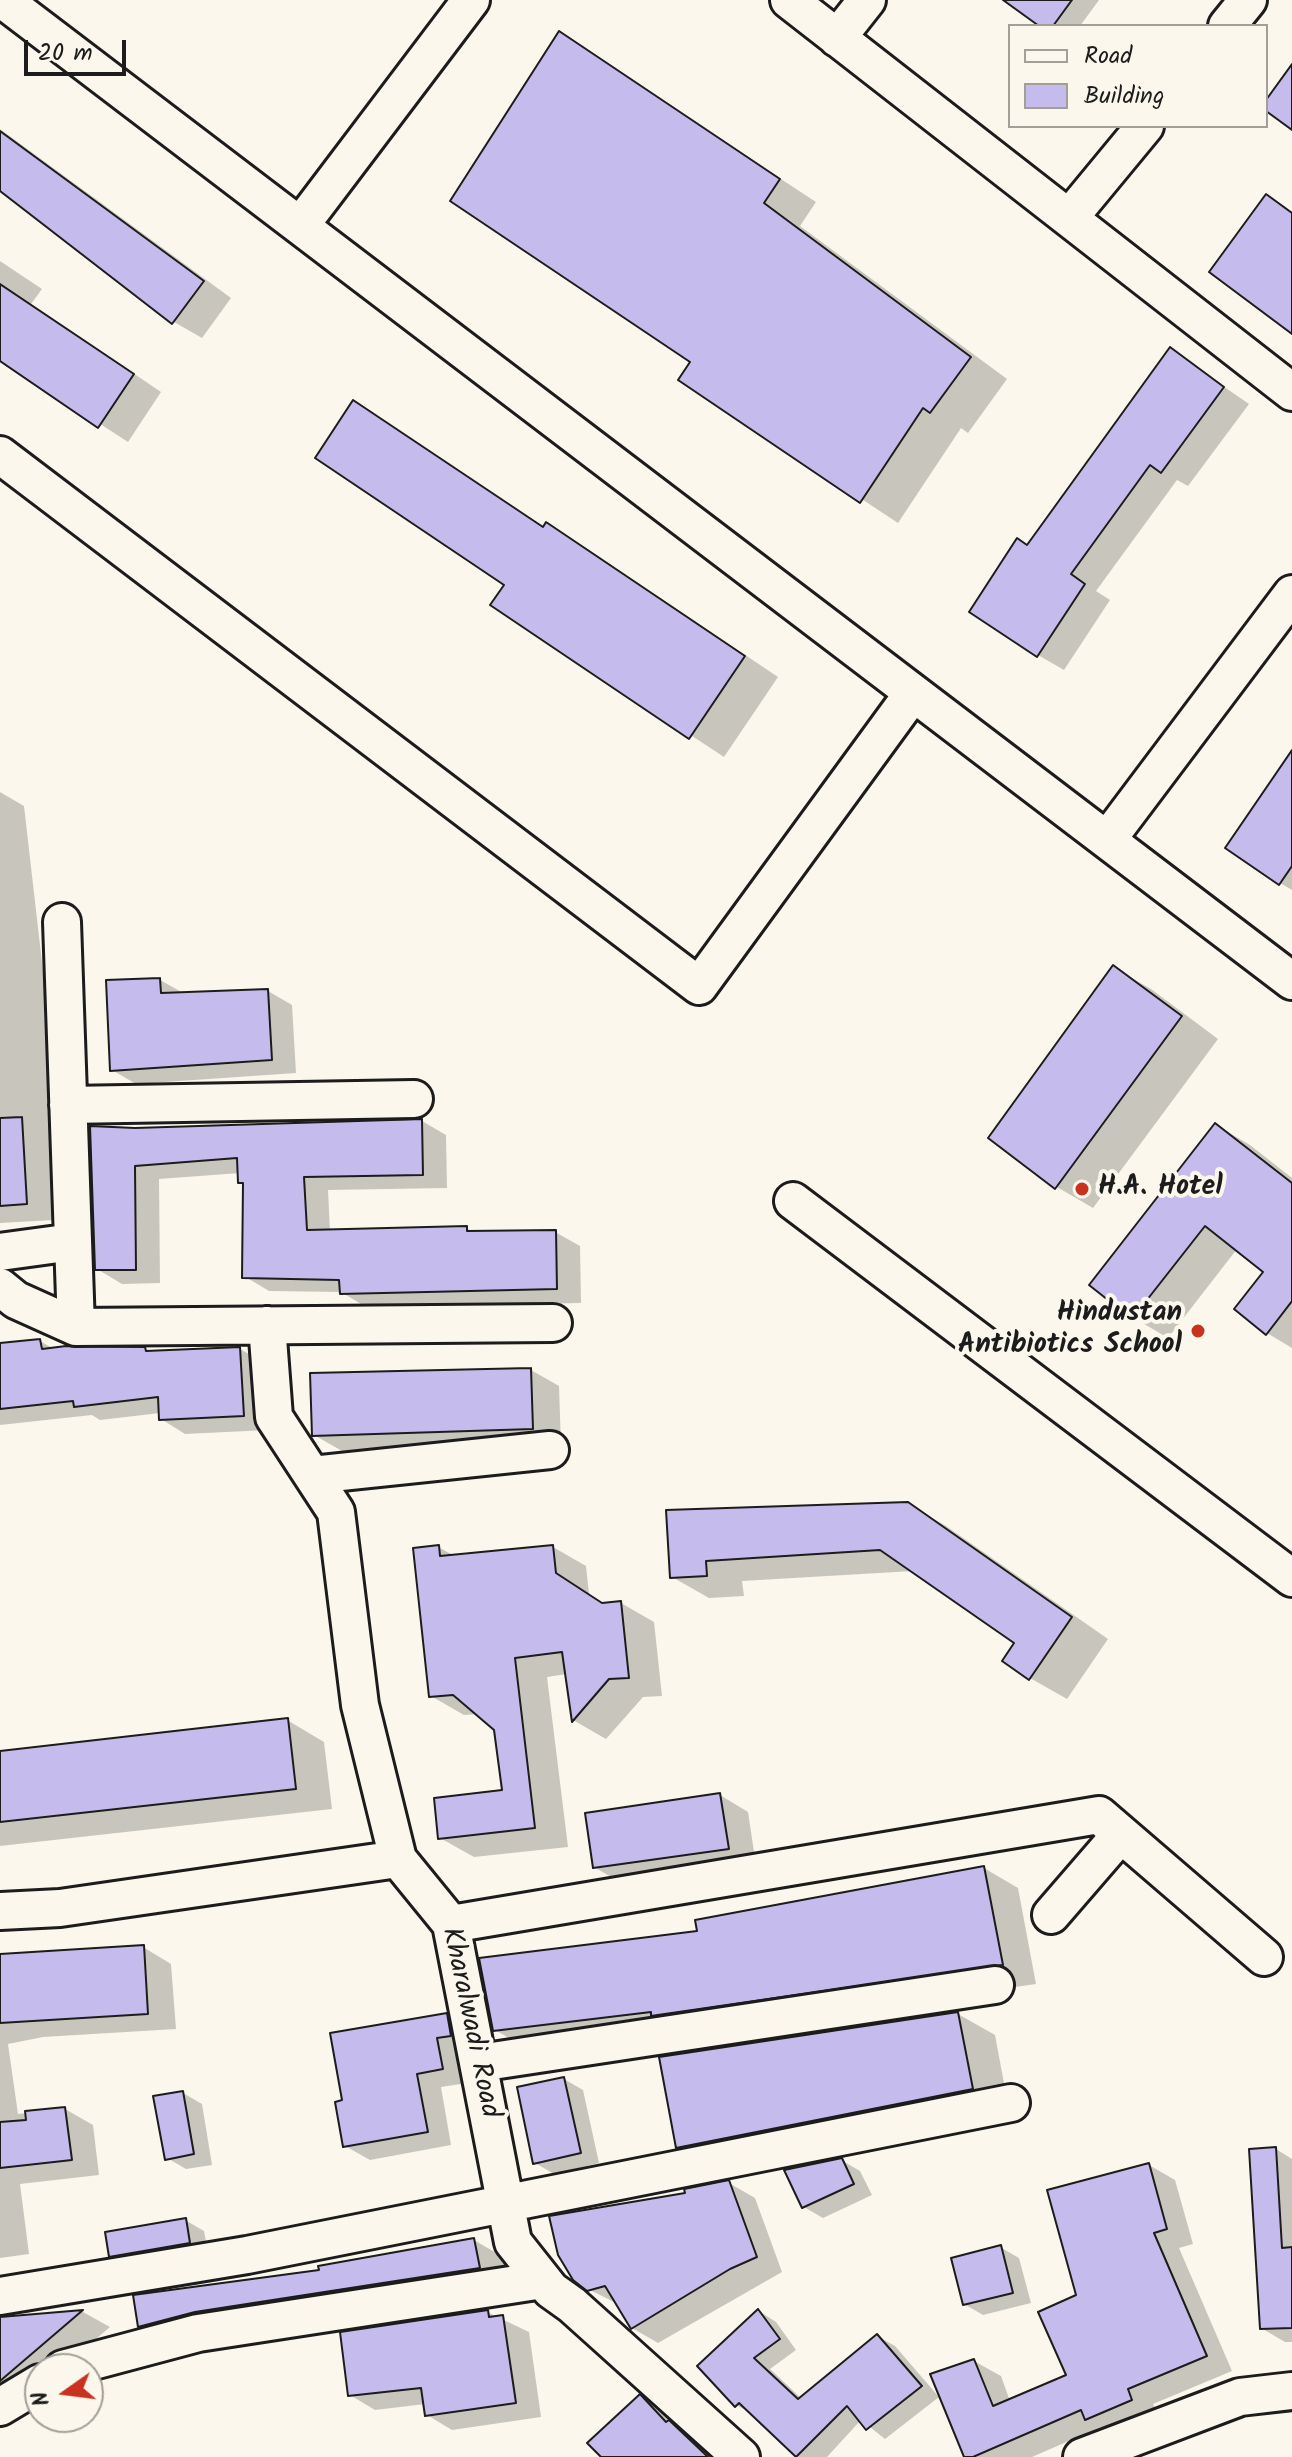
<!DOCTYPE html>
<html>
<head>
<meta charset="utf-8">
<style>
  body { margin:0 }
  #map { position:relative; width:1292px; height:2457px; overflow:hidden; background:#fbf7ec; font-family:Kalam,sans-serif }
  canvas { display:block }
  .legend { position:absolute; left:1008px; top:24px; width:260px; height:104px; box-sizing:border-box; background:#fbf7ec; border:2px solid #a29f99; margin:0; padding:10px 14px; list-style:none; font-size:24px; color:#1c1c1c }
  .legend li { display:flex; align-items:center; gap:16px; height:40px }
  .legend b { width:40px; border:2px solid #a29f99 }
  .north { position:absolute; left:24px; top:2353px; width:80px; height:80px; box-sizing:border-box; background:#fbf7ec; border:2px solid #a29f99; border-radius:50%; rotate:256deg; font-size:22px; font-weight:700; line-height:32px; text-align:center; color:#1c1c1c }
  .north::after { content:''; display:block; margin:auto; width:28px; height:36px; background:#c8321e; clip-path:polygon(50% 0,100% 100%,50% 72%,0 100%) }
  .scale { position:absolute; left:24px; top:40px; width:102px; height:36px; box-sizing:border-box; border:4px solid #1c1c1c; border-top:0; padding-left:10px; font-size:24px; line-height:28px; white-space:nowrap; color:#1c1c1c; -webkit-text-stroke:6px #fbf7ec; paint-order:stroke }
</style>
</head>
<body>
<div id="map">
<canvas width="1292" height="2457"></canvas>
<ul class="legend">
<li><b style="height:10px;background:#fbf7ec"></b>Road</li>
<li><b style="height:22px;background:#c5bbec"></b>Building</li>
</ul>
<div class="north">N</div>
<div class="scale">20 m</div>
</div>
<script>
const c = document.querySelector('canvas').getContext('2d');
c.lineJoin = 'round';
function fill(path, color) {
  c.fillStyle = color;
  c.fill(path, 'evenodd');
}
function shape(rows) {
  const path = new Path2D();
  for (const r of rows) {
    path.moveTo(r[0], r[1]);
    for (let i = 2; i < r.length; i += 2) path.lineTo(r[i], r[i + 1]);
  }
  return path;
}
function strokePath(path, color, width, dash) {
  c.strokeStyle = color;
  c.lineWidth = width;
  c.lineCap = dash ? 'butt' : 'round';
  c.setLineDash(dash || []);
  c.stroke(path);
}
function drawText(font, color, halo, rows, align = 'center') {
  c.font = font + ' Kalam,sans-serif';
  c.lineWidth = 8;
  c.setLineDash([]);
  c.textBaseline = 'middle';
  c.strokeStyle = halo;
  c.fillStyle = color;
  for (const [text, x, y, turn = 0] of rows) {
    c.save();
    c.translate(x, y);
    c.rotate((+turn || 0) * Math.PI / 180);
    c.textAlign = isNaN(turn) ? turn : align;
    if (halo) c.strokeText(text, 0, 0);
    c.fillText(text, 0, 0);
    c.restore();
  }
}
fill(shape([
  [1008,0,1099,0,1080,26,1042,26],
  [560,34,816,202,800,226,1007,379,968,433,961,428,898,523,681,380,693,362],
  [0,129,231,298,202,338,174,322,0,191],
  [0,261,42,289,31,304,161,392,128,442,0,359],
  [1171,350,1249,404,1188,486,1177,480,1096,591,1110,600,1064,670,1038,655,1028,547],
  [354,402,545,528,547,525,580,544,778,677,724,757,493,605,507,584],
  [1292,754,1292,890,1280,883],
  [0,792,24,806,47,1006,44,1006,55,1220,0,1223],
  [1114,968,1151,989,1218,1039,1093,1208,1057,1187,990,1138],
  [160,980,185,994,268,991,292,1005,296,1073,136,1084,112,1070],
  [422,1121,446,1135,447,1188,328,1190,330,1231,466,1228,475,1233,555,1232,580,1246,581,1303,366,1307,341,1292,269,1291,244,1276,245,1185,240,1182,240,1173,159,1179,160,1283,122,1284,97,1269,135,1130],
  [1216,1125,1250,1145,1292,1178,1292,1348,1267,1333,1266,1271,1237,1249,1168,1338,1134,1318,1092,1284],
  [40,1341,54,1349,145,1349,150,1352,240,1349,265,1363,268,1430,185,1434,161,1419,160,1413,100,1420,92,1415,0,1425,0,1345],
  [531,1370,559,1386,561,1445,342,1451,314,1435],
  [908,1504,946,1526,1108,1639,1067,1699,1030,1678,1017,1643,913,1571,742,1581,744,1596,709,1598,672,1577,668,1512],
  [438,1547,455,1556,553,1547,586,1566,589,1594,604,1605,621,1603,654,1622,662,1696,643,1697,606,1739,573,1720,567,1674,547,1677,568,1847,474,1857,440,1838,505,1792,496,1729,479,1714,464,1715,431,1696],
  [287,1720,324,1742,332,1809,0,1846,0,1753],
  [720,1795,748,1812,756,1865,623,1884,594,1867],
  [984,1868,1018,1888,1036,1984,688,2034,530,2050,495,2030,699,1933],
  [143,1947,171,1964,176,2029,43,2037,8,2044,18,2114,65,2109,93,2125,99,2175,20,2184,29,2254,0,2258,0,1956],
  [958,2014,995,2035,1009,2110,715,2168,678,2147],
  [446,2015,471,2029,467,2083,441,2087,451,2145,370,2160,345,2146,344,2102],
  [564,2079,583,2090,599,2163,554,2174,535,2163],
  [183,2093,202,2104,212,2165,186,2169,167,2158],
  [1276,2149,1292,2159,1292,2342,1285,2342,1261,2328],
  [841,2160,860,2171,872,2195,823,2218,804,2207],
  [1149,2165,1175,2180,1193,2244,1179,2248,1232,2371,1153,2404,1158,2415,1113,2434,1101,2427,1032,2457,967,2457,974,2361,1001,2376,1010,2401,1068,2376,1078,2296],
  [729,2183,755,2198,782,2272,658,2343,632,2328,618,2304,588,2289,687,2195],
  [185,2220,204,2231,208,2253,130,2266,111,2255],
  [474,2240,503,2257,508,2284,168,2343,139,2326,321,2272],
  [1000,2247,1019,2258,1031,2303,983,2315,964,2304],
  [759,2311,776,2322,796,2350,770,2369,802,2399,877,2336,895,2346,939,2397,885,2439,861,2420,827,2457,799,2457,755,2415,736,2405],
  [83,2312,110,2327,0,2421,0,2319],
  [487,2312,529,2332,541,2417,452,2430,427,2415,425,2404,375,2410,350,2395],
  [640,2397,659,2408,715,2457,603,2457]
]), '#0003');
const building = shape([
  [1003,0,1072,0,1053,26,1039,26,1003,0],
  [559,31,780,179,764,203,971,357,930,413,923,408,860,503,678,380,690,362,450,201,559,31],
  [1292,64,1292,130,1266,111,1266,100,1292,64],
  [0,131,204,281,172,324,0,191,0,131],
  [1266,194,1292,213,1292,334,1209,272,1266,194],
  [0,284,134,374,98,428,0,361,0,284],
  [1170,347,1224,387,1161,473,1150,465,1071,574,1085,584,1037,657,969,612,1017,538,1027,545,1170,347],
  [353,400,543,527,546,522,745,656,689,739,490,605,504,585,315,458,353,400],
  [1292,750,1292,866,1279,885,1225,848,1292,750],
  [1113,965,1182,1016,1055,1189,988,1138,1113,965],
  [160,978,161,993,268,989,272,1060,110,1071,106,980,160,978],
  [22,1117,27,1204,0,1206,0,1118,22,1117],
  [422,1119,423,1175,304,1177,307,1230,467,1226,467,1231,556,1230,557,1289,340,1294,339,1280,242,1278,243,1183,238,1183,237,1158,135,1166,136,1270,95,1270,90,1126,135,1128,422,1119],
  [1215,1123,1292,1183,1292,1301,1266,1335,1234,1309,1263,1272,1205,1226,1132,1319,1089,1285,1215,1123],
  [40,1339,42,1349,66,1346,145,1347,146,1351,240,1347,244,1416,159,1420,158,1397,74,1407,73,1401,0,1409,0,1343,40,1339],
  [531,1368,533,1429,312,1436,310,1373,531,1368],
  [908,1502,1072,1617,1029,1680,1002,1661,1014,1643,880,1550,706,1561,707,1576,670,1578,666,1510,908,1502],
  [439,1545,440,1556,553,1545,556,1573,602,1603,621,1601,629,1678,609,1679,572,1722,562,1652,515,1658,535,1828,438,1839,434,1798,502,1790,494,1730,453,1695,429,1697,413,1548,439,1545],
  [288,1718,296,1789,0,1822,0,1751,288,1718],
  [720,1793,729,1849,593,1868,585,1813,720,1793],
  [984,1866,1003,1965,651,2016,651,2012,493,2031,479,1958,697,1931,695,1920,984,1866],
  [144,1945,148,2014,0,2023,0,1954,144,1945],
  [958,2012,973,2089,676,2148,659,2057,958,2012],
  [447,2013,451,2036,437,2038,443,2069,417,2074,428,2132,343,2147,335,2102,342,2100,330,2033,447,2013],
  [564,2077,581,2153,533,2164,517,2087,564,2077],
  [183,2091,194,2154,165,2160,153,2096,183,2091],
  [65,2107,72,2160,0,2168,0,2122,26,2120,25,2111,65,2107],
  [1276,2147,1282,2248,1292,2247,1292,2328,1260,2329,1249,2149,1276,2147],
  [842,2158,854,2184,802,2208,784,2170,842,2158],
  [1149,2163,1167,2229,1154,2233,1207,2356,1128,2389,1132,2400,1085,2420,1081,2410,973,2457,964,2457,930,2374,974,2359,993,2406,1066,2375,1038,2312,1076,2295,1047,2190,1149,2163],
  [729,2180,757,2257,730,2269,631,2329,605,2286,587,2291,573,2280,558,2255,549,2216,685,2193,684,2189,729,2180],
  [186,2218,190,2243,109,2257,105,2232,186,2218],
  [474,2238,480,2268,195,2312,138,2327,133,2295,319,2270,318,2266,474,2238],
  [1001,2245,1013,2293,963,2305,951,2258,1001,2245],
  [758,2309,780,2339,754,2358,798,2399,877,2334,922,2386,866,2430,847,2406,796,2457,739,2403,735,2407,697,2366,758,2309],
  [83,2310,0,2381,0,2317,83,2310],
  [488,2310,489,2317,503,2315,516,2403,425,2416,421,2388,348,2396,340,2332,488,2310],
  [640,2394,666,2422,669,2420,708,2457,601,2457,587,2443,640,2394]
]);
fill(building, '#c5bbec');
strokePath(building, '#1c1c1c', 2);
const minor = shape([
  [3,0,1292,981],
  [789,0,1292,392],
  [1227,26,1248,0],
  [837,38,867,0],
  [1069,218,1145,126],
  [300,226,471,0],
  [0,455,699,986,913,693],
  [1107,840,1292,594],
  [62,922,76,1327],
  [68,1105,414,1099],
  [793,1201,1292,1578],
  [0,1252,73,1242],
  [0,1287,16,1300,76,1327,553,1323],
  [267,1325,274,1417,336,1512,360,1705,398,1859,451,1924,513,2242,551,2290,572,2305,741,2457],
  [312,1475,550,1450],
  [0,1911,60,1908,398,1859],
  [1051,1915,1121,1834],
  [451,1924,1099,1815,1264,1957],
  [479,2063,995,1985],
  [0,2296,247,2255,1011,2103],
  [63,2369,198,2333,543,2280],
  [0,2407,40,2383],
  [1082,2457,1240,2397,1292,2391]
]);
strokePath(minor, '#1c1c1c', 42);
strokePath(minor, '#fbf7ec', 36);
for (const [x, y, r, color] of [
  [1082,1189,8,"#c8321e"],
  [1198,1331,8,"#c8321e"]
]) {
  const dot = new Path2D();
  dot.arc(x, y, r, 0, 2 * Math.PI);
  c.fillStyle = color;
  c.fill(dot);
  strokePath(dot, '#fbf7ec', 3);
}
drawText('bold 28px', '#1c1c1c', '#fbf7ec', [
  ["H.A. Hotel",1098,1189],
  ["Hindustan",1182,1315,"right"],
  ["Antibiotics School",1182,1347,"right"]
], 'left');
drawText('28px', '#1c1c1c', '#fbf7ec', [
  ["Kharalwadi Road",468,2023,78]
]);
</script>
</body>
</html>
